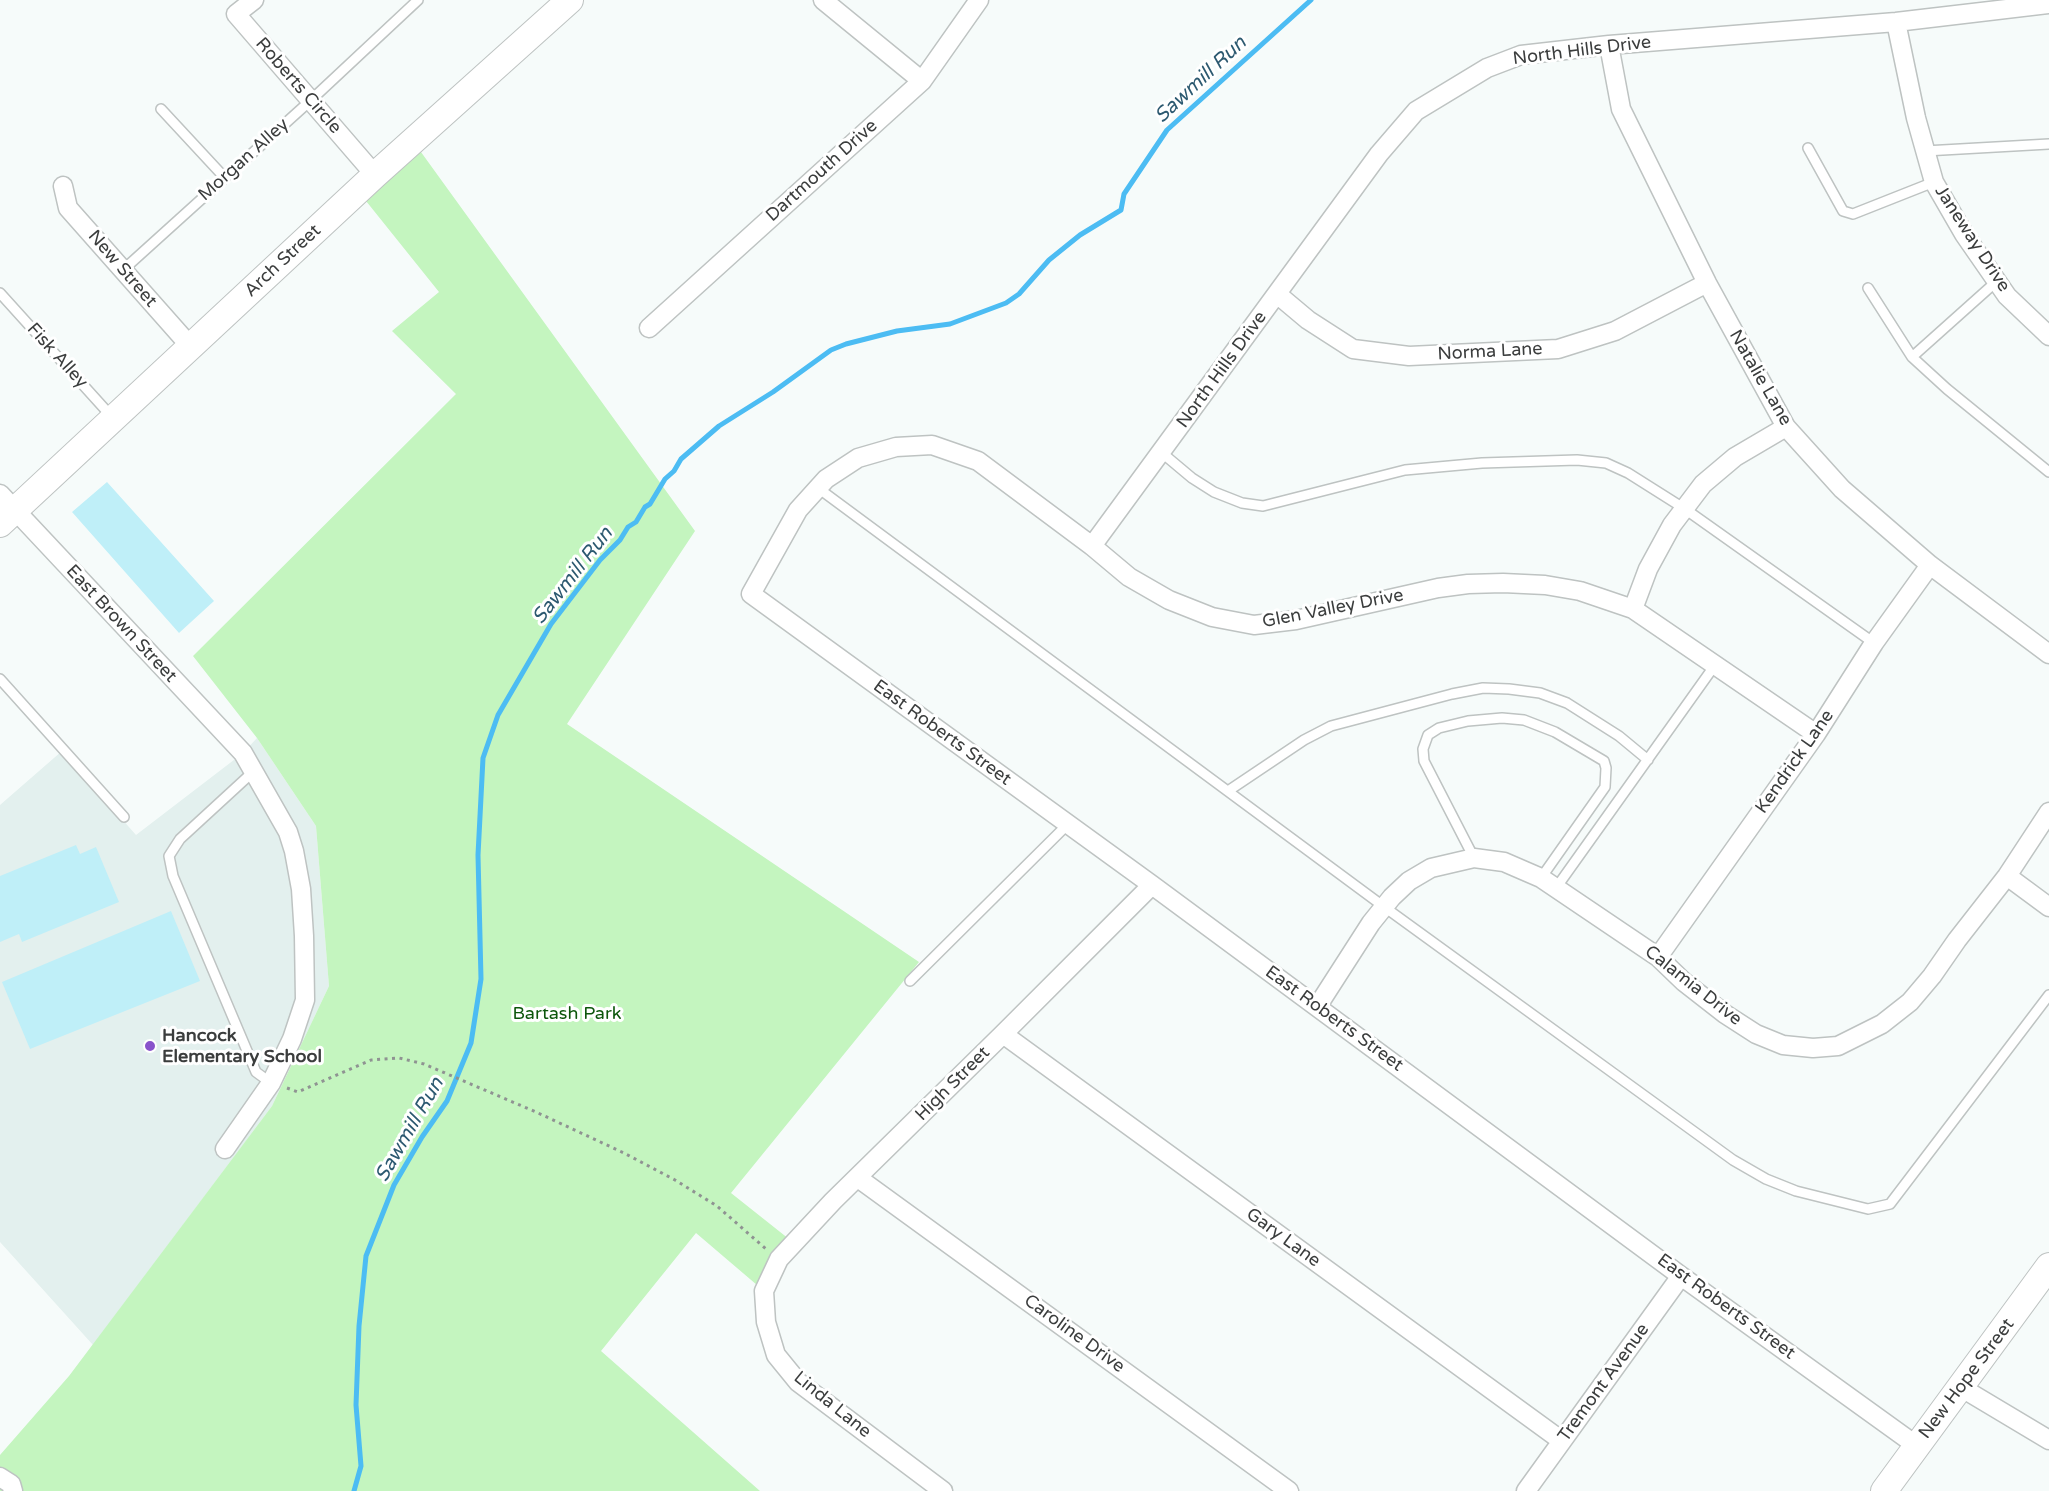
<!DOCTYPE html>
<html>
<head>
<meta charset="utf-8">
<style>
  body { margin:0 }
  canvas { display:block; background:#f6fbfa }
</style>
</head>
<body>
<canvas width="2049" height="1491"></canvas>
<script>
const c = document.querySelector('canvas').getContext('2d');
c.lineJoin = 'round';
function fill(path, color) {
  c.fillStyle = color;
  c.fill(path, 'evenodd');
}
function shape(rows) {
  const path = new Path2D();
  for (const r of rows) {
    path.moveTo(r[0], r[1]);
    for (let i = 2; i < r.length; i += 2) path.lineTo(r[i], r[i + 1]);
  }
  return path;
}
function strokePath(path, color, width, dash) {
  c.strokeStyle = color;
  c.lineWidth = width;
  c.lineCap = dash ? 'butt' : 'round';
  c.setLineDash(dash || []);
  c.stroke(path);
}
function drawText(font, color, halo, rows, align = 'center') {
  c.font = font + ' "Varela Round",sans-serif';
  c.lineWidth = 6;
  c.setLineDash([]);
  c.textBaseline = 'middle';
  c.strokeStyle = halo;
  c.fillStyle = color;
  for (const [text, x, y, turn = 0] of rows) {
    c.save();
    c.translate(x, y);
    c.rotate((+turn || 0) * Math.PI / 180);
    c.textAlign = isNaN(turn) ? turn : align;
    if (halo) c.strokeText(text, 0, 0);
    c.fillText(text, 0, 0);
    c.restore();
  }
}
fill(shape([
  [257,738,316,826,329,986,272,1106,93,1345,0,1242,0,805,62,751,136,835,243,753]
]), '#e3f0ee');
fill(shape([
  [413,141,695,531,567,724,919,962,731,1193,794,1243,764,1291,696,1233,601,1351,760,1491,0,1491,0,1455,69,1376,272,1106,329,986,316,826,257,738,193,656,456,394,392,331,439,292,358,191]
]), '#c4f5bf');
strokePath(shape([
  [354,1491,361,1466,356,1405,359,1326,366,1256,394,1185,422,1137,447,1101,471,1043,481,979,478,855,483,758,498,715,551,624,600,560,620,540,628,527,636,522,645,507,650,504,665,479,674,471,681,459,719,426,773,392,831,350,846,344,897,331,950,324,1006,303,1019,294,1049,260,1080,235,1121,210,1124,194,1167,130,1311,0]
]), '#4cbcf3', 5);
fill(shape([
  [107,482,214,601,179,633,72,512],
  [76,845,80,854,96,847,119,902,22,942,19,934,0,942,0,876],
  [171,911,200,981,30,1049,2,982]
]), '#bfeff8');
const lane = shape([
  [161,109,225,178],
  [1808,148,1843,211,1853,214,1934,182],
  [1925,151,2049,144],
  [123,270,310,101,418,0],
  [1997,281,1912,357,1947,389,2049,472],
  [1868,288,1912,357],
  [0,293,112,417],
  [1161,452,1192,478,1214,492,1242,503,1263,506,1405,470,1482,463,1577,460,1606,463,1628,473,1685,509,1874,643],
  [818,488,1383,906,1733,1160,1766,1179,1796,1191,1868,1209,1890,1204,2049,995],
  [0,679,124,817],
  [254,771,180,839,169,856,173,876,256,1072,271,1083],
  [1228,791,1304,740,1331,726,1452,694,1483,688,1509,689,1540,693,1567,703,1619,736,1648,760],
  [1474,858,1424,761,1423,749,1428,735,1439,728,1468,721,1502,718,1524,720,1555,732,1604,761,1606,768,1605,787,1541,878],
  [1556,888,1715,665],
  [910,981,1068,824]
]);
const street = shape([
  [254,0,236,14,375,175],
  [823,0,922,81],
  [1896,22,1916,118,1934,182,1964,234,2007,296,2049,336],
  [1609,45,1621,109,1707,283,1786,427,1842,489,1930,565,2049,654],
  [63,186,68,208,191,347],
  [1277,294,1308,320,1353,349,1409,356,1558,349,1615,331,1707,283],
  [649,328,922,81,979,0],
  [0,494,243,753,288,832,294,851,301,889,304,936,305,1000,292,1039,271,1083,225,1149],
  [1092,546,1379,154,1416,111,1487,68,1521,55,1609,45,1896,22,2049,4],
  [1633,609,1648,569,1672,525,1703,484,1735,457,1786,427],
  [1816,734,1633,609,1580,591,1545,585,1503,583,1468,584,1438,588,1296,620,1254,625,1212,617,1169,600,1129,577,1092,546,978,461,932,445,896,447,858,458,826,479,798,510,751,594,1152,885,1681,1276,1917,1446],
  [2007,876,2049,907],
  [1658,957,1816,734,1874,643,1930,565],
  [1317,1007,1371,923,1392,897,1409,881,1431,868,1474,858,1504,862,1541,878,1658,957,1684,982,1725,1014,1756,1034,1783,1045,1813,1048,1838,1046,1882,1024,1910,1002,1932,976,1957,940,2007,876,2049,812],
  [1003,1034,1562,1441],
  [858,1178,1289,1491],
  [1962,1388,2049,1440],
  [0,1477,11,1484,13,1491],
  [943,1491,798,1382,776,1355,766,1322,764,1291,779,1259,833,1201,1003,1034,1152,885],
  [1526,1491,1681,1276]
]);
const secondary = shape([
  [0,524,375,175,570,0],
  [1884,1491,2049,1266]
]);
strokePath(lane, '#bec3c2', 12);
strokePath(street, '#bec3c2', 21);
strokePath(secondary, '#bec3c2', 28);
strokePath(shape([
  [287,1088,298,1092,371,1060,399,1058,424,1064,536,1112,624,1153,675,1180,717,1206,766,1249]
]), '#8f9392', 3, [3, 4.5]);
strokePath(lane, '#fff', 9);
strokePath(street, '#fff', 18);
strokePath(secondary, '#fff', 26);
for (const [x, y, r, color] of [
  [150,1046,6,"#8953cb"]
]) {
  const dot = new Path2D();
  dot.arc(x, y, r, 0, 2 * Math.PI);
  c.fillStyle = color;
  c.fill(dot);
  strokePath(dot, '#fff', 2);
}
drawText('18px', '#3b3d3d', '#fff', [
  ["North Hills Drive",1582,51,-7],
  ["Roberts Circle",298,86,49],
  ["Morgan Alley",244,160,-42],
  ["Dartmouth Drive",822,171,-42],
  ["Janeway Drive",1972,239,57],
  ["Arch Street",283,261,-43],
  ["New Street",122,269,49],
  ["Norma Lane",1490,352,-3],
  ["Fisk Alley",57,356,48],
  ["North Hills Drive",1222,370,-54],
  ["Natalie Lane",1760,378,60],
  ["Glen Valley Drive",1333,609,-11],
  ["East Brown Street",121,624,47],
  ["East Roberts Street",942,733,36],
  ["Kendrick Lane",1795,762,-55],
  ["Calamia Drive",1693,986,38],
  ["East Roberts Street",1334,1019,36],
  ["High Street",953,1084,-45],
  ["Gary Lane",1283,1238,36],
  ["East Roberts Street",1726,1307,36],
  ["Caroline Drive",1074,1334,36],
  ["New Hope Street",1967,1379,-53],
  ["Tremont Avenue",1604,1383,-54],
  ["Linda Lane",832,1405,39]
]);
drawText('18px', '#0c560b', '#fff', [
  ["Bartash Park",567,1014]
]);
drawText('bold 18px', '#3b3d3d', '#fff', [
  ["Hancock",162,1036],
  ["Elementary School",162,1057]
], 'left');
drawText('italic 20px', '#2c5970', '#fff', [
  ["Sawmill Run",1201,80,-43],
  ["Sawmill Run",573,576,-52],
  ["Sawmill Run",410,1130,-60]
]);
</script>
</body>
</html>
